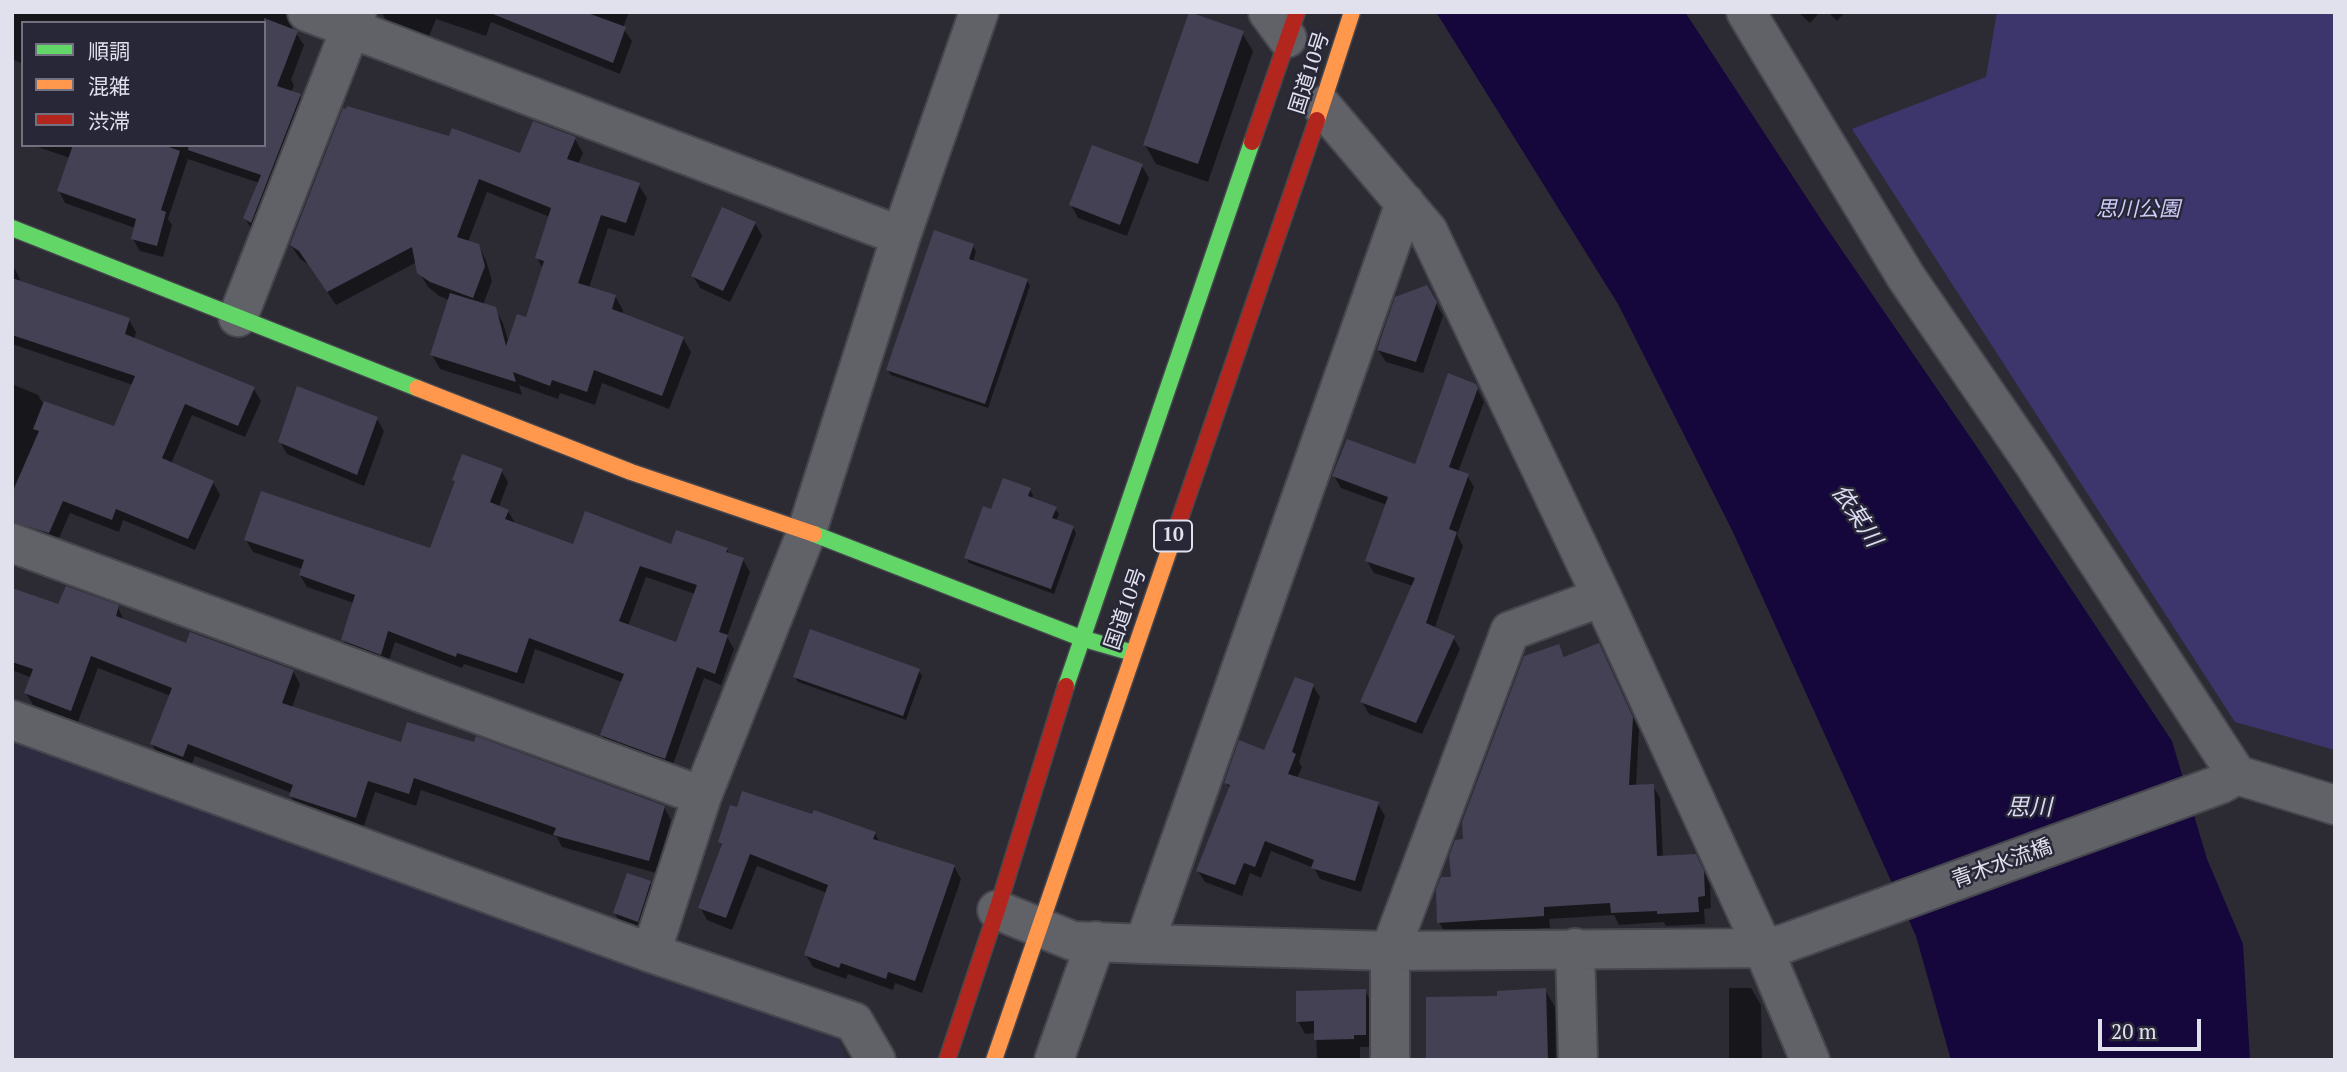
<!DOCTYPE html>
<html>
<head>
<meta charset="utf-8">
<style>
  body { margin:0 }
  #map { position:relative; width:2347px; height:1072px; overflow:hidden; background:#2c2b34; font-family:"PT Serif","Noto Sans JP",serif }
  canvas { display:block }
  .frame { position:absolute; inset:0; border:14px solid #e0e1ec; pointer-events:none }
  .legend { position:absolute; left:21px; top:21px; width:245px; height:126px; box-sizing:border-box; background:#282738; border:2px solid #727180; margin:0; padding:9px 12px; list-style:none; font-size:21px; color:#e0e1ec }
  .legend li { display:flex; align-items:center; gap:14px; height:35px }
  .legend b { width:35px; border:2px solid #727180 }
  .scale { position:absolute; left:2098px; top:1019px; width:103px; height:32px; box-sizing:border-box; border:4px solid #e0e1ec; border-top:0; padding-left:9px; font-size:21px; line-height:24px; white-space:nowrap; color:#e0e1ec; -webkit-text-stroke:5px #282738; paint-order:stroke }
</style>
</head>
<body>
<div id="map">
<canvas width="2347" height="1072"></canvas>
<div class="frame"></div>
<ul class="legend">
<li><b style="height:9px;background:#63d668"></b>順調</li>
<li><b style="height:9px;background:#ff974d"></b>混雑</li>
<li><b style="height:9px;background:#b3261e"></b>渋滞</li>
</ul>
<div class="scale">20 m</div>
</div>
<script>
const c = document.querySelector('canvas').getContext('2d');
c.lineJoin = 'round';
function fill(path, color) {
  c.fillStyle = color;
  c.fill(path, 'evenodd');
}
function shape(rows) {
  const path = new Path2D();
  for (const r of rows) {
    path.moveTo(r[0], r[1]);
    for (let i = 2; i < r.length; i += 2) path.lineTo(r[i], r[i + 1]);
  }
  return path;
}
function strokePath(path, color, width, dash) {
  c.strokeStyle = color;
  c.lineWidth = width;
  c.lineCap = dash ? 'butt' : 'round';
  c.setLineDash(dash || []);
  c.stroke(path);
}
function drawText(font, color, halo, rows, align = 'center') {
  c.font = font + ' "PT Serif","Noto Sans JP",serif';
  c.lineWidth = 5;
  c.setLineDash([]);
  c.textBaseline = 'middle';
  c.strokeStyle = halo;
  c.fillStyle = color;
  for (const [text, x, y, turn = 0] of rows) {
    c.save();
    c.translate(x, y);
    c.rotate((+turn || 0) * Math.PI / 180);
    c.textAlign = isNaN(turn) ? turn : align;
    if (halo) c.strokeText(text, 0, 0);
    c.fillText(text, 0, 0);
    c.restore();
  }
}
fill(shape([
  [12,730,836,1032,846,1060,12,1060]
]), '#2d2c41');
fill(shape([
  [1997,12,2335,12,2335,750,2235,722,1852,129,1986,77]
]), '#3c366d');
fill(shape([
  [1436,12,1685,12,1824,224,1979,450,2172,741,2207,859,2243,944,2250,1060,1951,1060,1916,936,1732,530,1618,304]
]), '#15063c');
fill(shape([
  [12,12,296,12,292,18,292,29,296,33,304,45,291,80,294,85,291,93,300,96,307,108,252,230,245,218,259,183,188,159,168,219,172,225,163,257,140,251,133,239,135,228,65,203,59,191,70,158,35,146,264,145,264,23,23,23,23,64,12,59],
  [629,12,623,28,632,41,620,74,491,22,486,36,436,19,428,39,389,25,382,13],
  [1798,12,1820,12,1810,23],
  [1828,12,1845,12,1837,21],
  [1242,33,1253,51,1208,182,1156,164,1145,145],
  [450,138,521,155,575,139,583,153,578,164,638,184,647,198,634,236,608,228,589,288,615,296,623,310,622,315,683,338,691,352,669,409,602,383,595,405,560,393,558,399,519,385,522,395,440,369,432,355,449,300,439,296,428,287,419,272,417,262,336,305,309,265,300,259,291,245],
  [487,192,550,217,537,258,543,269,527,319,509,344,503,323,495,309,483,305,492,281,486,260,478,245,468,242],
  [1142,166,1149,178,1127,236,1078,218,1071,205],
  [755,223,762,236,730,302,700,288,693,276],
  [973,246,976,251,973,262,1027,280,1030,286,988,408,891,375,887,369],
  [13,266,20,279,19,282,129,320,136,332,134,340,254,389,261,401,245,437,192,415,171,464,213,482,220,495,195,550,123,520,119,532,70,513,56,545,12,535,12,384,38,395,42,402,115,429,133,385,12,344],
  [1427,287,1443,316,1423,373,1386,362,1378,350],
  [1475,385,1484,402,1458,472,1467,475,1474,487,1457,535,1463,546,1435,627,1453,637,1460,649,1422,734,1369,714,1362,702,1413,586,1374,573,1367,561,1387,505,1341,488,1334,476,1416,466],
  [377,419,384,431,364,486,287,454,280,442],
  [501,470,508,482,499,507,508,511,515,523,574,547,672,546,727,549,730,556,743,560,750,572,727,637,734,649,721,685,704,678,671,770,609,747,602,735,622,682,535,649,524,684,464,664,462,668,395,642,387,666,350,652,343,640,354,603,307,587,300,575,302,569,253,552,246,540,431,551,456,484,454,480],
  [646,577,695,594,677,644,628,626],
  [1030,490,1033,495,1032,499,1055,508,1059,514,1056,521,1073,527,1076,533,1054,594,969,563,966,557],
  [12,590,59,607,118,607,124,621,187,646,293,671,300,684,292,708,402,744,664,807,671,820,656,873,562,847,557,837,421,790,416,806,375,792,363,829,298,808,291,796,292,793,195,756,190,769,159,756,152,744,171,696,98,668,78,722,33,705,26,693,32,678,12,670],
  [1559,646,1566,659,1605,657,1639,730,1636,786,1653,786,1660,798,1663,857,1702,868,1710,885,1711,908,1704,909,1705,924,1666,926,1664,922,1619,925,1614,915,1549,919,1550,928,1446,934,1439,922,1465,841],
  [918,670,922,676,906,720,798,682,795,677],
  [1313,686,1320,697,1299,762,1302,767,1297,778,1378,804,1385,816,1361,892,1320,879,1314,868,1271,851,1261,878,1250,873,1242,896,1205,882,1198,871,1230,789,1226,782,1265,753],
  [875,833,880,843,954,866,961,879,922,993,895,983,893,990,848,974,846,979,813,967,806,955,827,893,757,866,732,930,707,920,700,907,722,847,720,842],
  [650,883,653,888,641,927,618,919,615,913],
  [1729,988,1751,988,1761,1005,1762,1060,1729,1060],
  [1545,990,1555,1007,1556,1060,1427,1060,1499,998],
  [1365,991,1372,1003,1373,1047,1360,1047,1360,1060,1317,1060,1316,1033,1305,1034,1298,1021]
]), '#0007');
fill(shape([
  [493,12,585,12,626,27,613,63,493,14],
  [1189,12,1244,31,1198,164,1143,145],
  [264,18,298,31,277,86,301,94,251,223,243,218,261,175,188,150,189,145,264,145],
  [347,106,449,136,452,128,520,153,533,121,576,137,567,159,640,183,626,223,601,215,578,283,616,295,612,309,684,337,662,396,594,370,587,392,552,380,550,386,513,372,516,382,430,355,450,293,496,307,506,346,517,314,526,317,544,261,535,258,551,208,479,179,457,237,479,244,485,266,473,298,430,282,417,273,412,247,327,292,299,251,290,245,343,108,346,109],
  [73,145,163,145,180,151,161,210,166,212,157,246,131,239,136,219,57,191],
  [1092,145,1143,164,1120,225,1069,205],
  [722,207,756,222,723,291,691,276],
  [934,230,974,244,969,259,1028,279,985,404,886,370],
  [12,278,130,318,125,334,255,387,238,426,185,404,162,458,214,481,188,539,116,509,112,520,63,501,49,533,12,522,12,493,39,431,33,429,44,401,114,426,135,376,12,335],
  [1427,285,1437,302,1416,362,1377,350,1395,297],
  [1448,373,1476,384,1478,388,1449,467,1469,474,1449,529,1457,532,1426,623,1455,636,1416,723,1360,702,1415,578,1365,561,1388,497,1332,476,1347,439,1415,464],
  [297,386,378,417,357,475,278,442],
  [462,454,503,469,490,502,509,510,505,519,573,544,585,511,671,544,676,530,728,548,726,552,744,558,719,632,728,635,715,674,697,667,665,759,600,735,624,674,529,638,517,673,457,653,456,657,388,631,381,655,341,640,355,595,299,575,304,560,244,540,261,491,430,548,455,481,452,480],
  [640,566,697,585,676,642,619,621],
  [1003,478,1031,488,1028,496,1057,507,1052,518,1074,526,1051,589,964,558,983,506,991,509],
  [66,586,119,605,116,616,186,643,190,632,294,670,282,703,401,742,407,722,474,742,476,736,665,806,649,861,553,835,556,828,414,778,409,794,368,781,356,818,289,796,293,785,188,744,183,757,150,744,172,688,91,656,71,711,24,693,33,669,12,662,12,588,58,604],
  [810,629,920,669,903,716,793,677],
  [1599,643,1633,717,1629,785,1654,784,1657,856,1696,854,1704,871,1705,896,1698,897,1699,912,1657,914,1657,911,1611,913,1610,903,1544,907,1544,916,1437,923,1436,890,1441,877,1451,877,1449,856,1455,840,1463,839,1462,822,1524,656,1559,644,1564,657],
  [1295,677,1314,684,1292,752,1296,754,1288,774,1379,802,1355,881,1311,868,1314,860,1265,841,1255,867,1244,863,1235,885,1196,871,1230,785,1224,783,1239,740,1264,750],
  [742,791,812,814,814,810,876,832,873,839,955,865,915,981,888,972,886,979,841,963,839,968,804,955,828,885,750,854,726,918,698,908,722,844,718,842,730,805,737,807],
  [627,873,651,881,638,922,613,913],
  [1546,988,1548,1060,1426,1060,1426,997,1497,996,1497,991],
  [1366,989,1366,1035,1354,1035,1354,1039,1314,1040,1314,1021,1296,1022,1296,991]
]), '#444154');
const street = shape([
  [307,12,901,236],
  [1268,12,1287,38],
  [1746,12,1906,277,2034,464,2237,775],
  [1322,106,1428,231,1602,597,1763,948,1810,1060],
  [238,317,357,12],
  [12,543,702,796],
  [12,720,651,953,854,1022,876,1060],
  [997,910,1073,941,1144,944,1390,951,1763,948,1783,944,2221,784,2237,775,2335,805],
  [1144,944,1405,203],
  [1575,948,1578,1060],
  [651,953,702,796,807,531,901,236,979,12],
  [1054,1060,1096,941],
  [1390,1060,1390,951,1510,631,1602,597]
]);
const fast = shape([
  [12,228,417,388],
  [814,534,1081,638,1133,653],
  [1066,686,1252,142]
]);
const slow = shape([
  [1317,120,1352,12],
  [417,388,631,472,814,534],
  [994,1060,1175,533]
]);
const jam = shape([
  [1252,142,1297,12],
  [1175,533,1317,120],
  [947,1060,997,910,1066,686]
]);
strokePath(street, '#46464e', 42);
strokePath(fast, '#46464e', 19);
strokePath(slow, '#46464e', 19);
strokePath(jam, '#46464e', 19);
strokePath(street, '#616168', 38);
strokePath(fast, '#63d668', 16);
strokePath(slow, '#ff974d', 16);
strokePath(jam, '#b3261e', 16);
for (const [x, y, w] of [
  [1173,536,38]
]) {
  const box = new Path2D();
  box.roundRect(x - w / 2, y - 15.5, w, 31, 5);
  c.fillStyle = '#282738';
  c.fill(box);
  strokePath(box, '#e0e1ec', 2);
}
drawText('bold 19px', '#e0e1ec', null, [
  ["10",1173,536]
]);
drawText('21px', '#e0e1ec', '#282738', [
  ["国道10号",1310,73,-72],
  ["国道10号",1126,609,-71],
  ["青木水流橋",2002,864,-20]
]);
drawText('italic 21px', '#cdccfa', '#282738', [
  ["思川公園",2138,210]
]);
drawText('italic 23px', '#dcdcf3', '#282738', [
  ["依某川",1856,516,56],
  ["思川",2029,808]
]);
</script>
</body>
</html>
